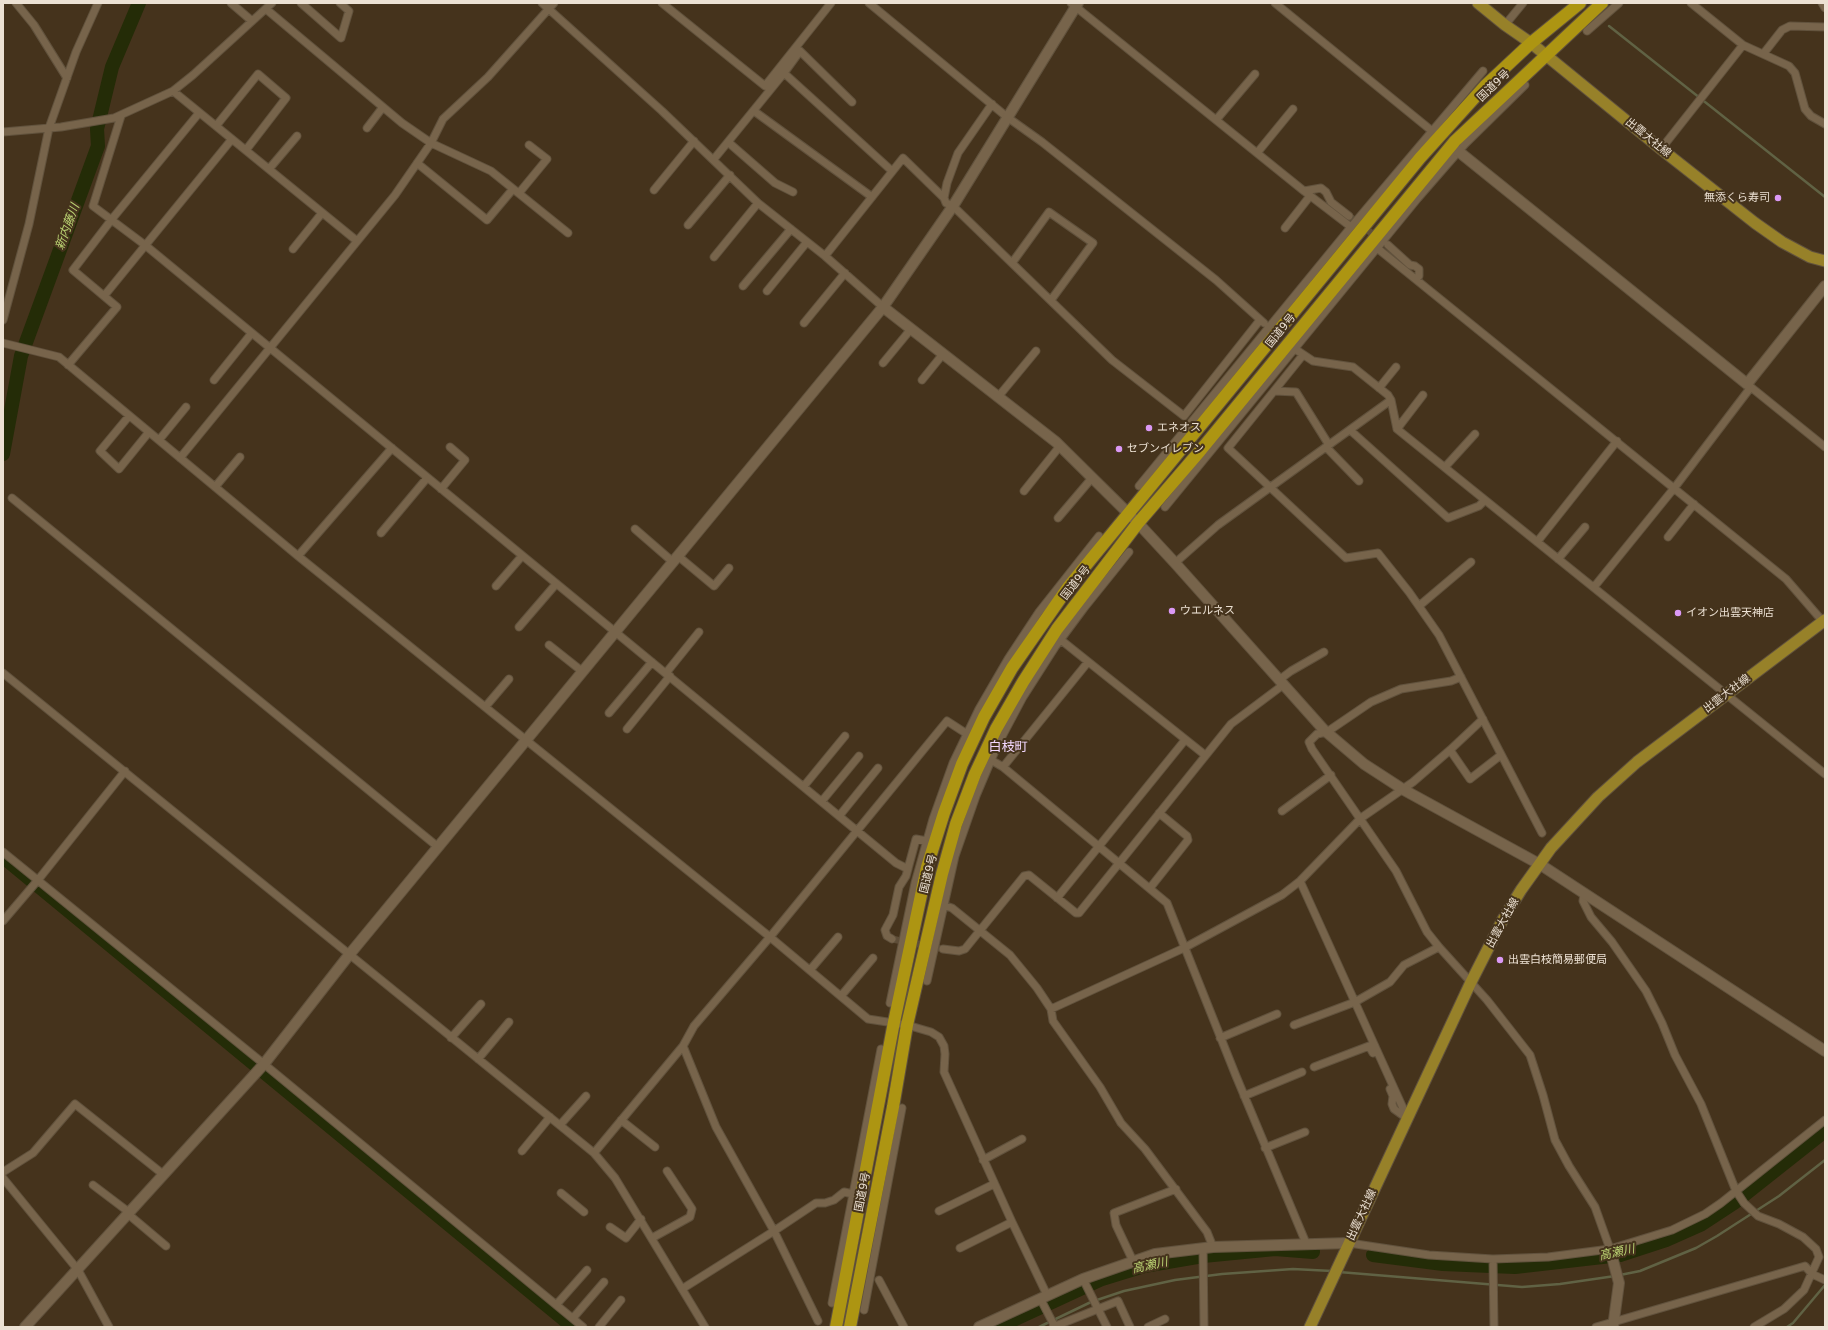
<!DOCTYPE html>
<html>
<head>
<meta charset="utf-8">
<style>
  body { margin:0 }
  #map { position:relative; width:1828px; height:1330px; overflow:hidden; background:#45331c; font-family:"DejaVu Sans",sans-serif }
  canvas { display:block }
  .frame { position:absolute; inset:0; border:4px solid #ece1d3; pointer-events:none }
</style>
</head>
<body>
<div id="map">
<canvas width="1828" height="1330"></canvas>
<div class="frame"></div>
</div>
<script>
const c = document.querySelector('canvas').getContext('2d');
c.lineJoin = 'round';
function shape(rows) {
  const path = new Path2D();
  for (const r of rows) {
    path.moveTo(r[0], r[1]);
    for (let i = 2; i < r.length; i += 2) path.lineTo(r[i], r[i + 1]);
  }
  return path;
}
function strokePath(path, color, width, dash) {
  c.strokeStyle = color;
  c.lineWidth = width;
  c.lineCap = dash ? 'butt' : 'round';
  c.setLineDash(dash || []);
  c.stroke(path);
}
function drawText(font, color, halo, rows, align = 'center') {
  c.font = font + ' "DejaVu Sans","Noto Sans JP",sans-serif';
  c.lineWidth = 4;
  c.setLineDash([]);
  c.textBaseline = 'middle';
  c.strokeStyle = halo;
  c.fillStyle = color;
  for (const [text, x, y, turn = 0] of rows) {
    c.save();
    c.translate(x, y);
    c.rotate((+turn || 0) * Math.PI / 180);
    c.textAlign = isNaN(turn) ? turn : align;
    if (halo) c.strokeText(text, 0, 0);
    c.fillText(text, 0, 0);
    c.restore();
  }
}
strokePath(shape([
  [1609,26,1825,197],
  [1339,1272,1522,1287,1560,1284,1615,1276],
  [1620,1275,1640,1271,1696,1248,1717,1236,1779,1196,1825,1160],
  [1039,1327,1091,1302,1124,1291,1175,1280,1222,1274,1293,1269,1332,1271],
  [1787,1327,1793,1323,1825,1285]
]), '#606244', 2.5);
strokePath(shape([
  [3,454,21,356,98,146,97,129,112,67,139,3],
  [3,857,573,1327],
  [1373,1255,1443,1264,1515,1267,1620,1255,1666,1240,1702,1224,1734,1203,1825,1131],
  [998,1327,1102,1279,1144,1266,1203,1256,1275,1249,1313,1252]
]), '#242c07', 14);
strokePath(shape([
  [1349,216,1378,238],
  [892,939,943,949]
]), '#5e4d37', 7, [7, 3.5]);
const street = shape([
  [16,3,34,25,67,78],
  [231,3,252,21],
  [301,3,341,38,349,11,340,3],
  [542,3,662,111,758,203,825,256,883,307],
  [662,3,765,86,831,3],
  [869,3,1007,117,1042,142,1216,280,1264,323],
  [1071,3,1304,191,1351,227],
  [1275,3,1432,131],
  [1691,3,1743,45,1789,66,1795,73,1805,109,1811,116,1825,124],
  [1822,3,1825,8],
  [266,9,402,123,431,143,491,171,568,233],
  [1505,25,1523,3],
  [1587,31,1619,3],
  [1764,53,1782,30,1790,26,1825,27],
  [784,73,892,171],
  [173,91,357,241],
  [992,104,958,153,947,183,944,198,946,203,953,206,1112,360,1184,416,1260,320],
  [754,111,872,197],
  [121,116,93,206,145,245,896,863,908,869],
  [1216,120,1255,74],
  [216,126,258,74,286,98,246,150],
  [367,128,383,107],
  [3,132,61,127,114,118,173,91,193,75,272,3],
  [728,142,775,183,793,192],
  [1661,149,1743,45],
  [1257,153,1293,109],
  [714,159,784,73,800,51,852,102],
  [417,163,487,220,513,189],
  [269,169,297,136],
  [654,190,694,141],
  [1304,191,1321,188,1326,192,1331,202,1349,216],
  [519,193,547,159,529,145],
  [688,225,730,175],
  [1285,228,1310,196],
  [1388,245,1410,265,1415,266,1419,269,1419,276,1416,279],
  [1377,248,1786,579,1825,624],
  [293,249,322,213],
  [825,256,903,158,944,198],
  [714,257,758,203],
  [1012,263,1049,212,1093,243,1051,300],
  [743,286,791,229],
  [767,291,807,242],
  [104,296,232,139],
  [3,320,29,224,49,128,76,52,98,3],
  [804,323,845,273],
  [3,343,59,357,298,556,770,937,868,1019,907,1025,931,1032,939,1037,944,1046,945,1054,944,1072,1012,1222,1047,1295],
  [1295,349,1313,361,1353,367,1388,395,1391,400,1397,429,1825,774],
  [1303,355,1228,448,1346,558,1378,553,1409,592,1439,635,1542,833],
  [883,363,911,329],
  [68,365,117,307,73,270,112,219,199,113],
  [214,380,251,334],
  [922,380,943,354],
  [1747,384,1825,447],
  [1379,388,1396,367],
  [1274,391,1296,392,1329,445],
  [998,397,1036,351],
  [129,416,100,451,119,469,149,432],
  [1397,429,1423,395],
  [1350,430,1448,518,1479,506,1485,500],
  [159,440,186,407],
  [1326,447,1359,481],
  [180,458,395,195,431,143,443,119,488,77,554,3],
  [1445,467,1475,434],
  [1139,486,1351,227,1483,71],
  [215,487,240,457],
  [441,489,465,460,450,447],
  [1024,491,1060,446],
  [12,498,438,847],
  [1165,507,1418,198,1465,144,1525,85],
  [1058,518,1092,478],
  [635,529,673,562],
  [381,533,427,478],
  [1668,537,1694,504],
  [1537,542,1617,441],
  [298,556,392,448],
  [678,556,714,586,729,568],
  [1558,559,1585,527],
  [1175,563,1218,525,1391,400],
  [496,586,522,556],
  [1594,587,1675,487,1751,387],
  [1419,606,1471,562],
  [519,627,556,584],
  [1061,640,1205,755],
  [549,645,583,672],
  [3,673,594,1153,615,1178,705,1327],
  [666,673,699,632],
  [1461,677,1451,681,1401,689,1371,702,1327,732,1317,734,1309,742,1312,749,1396,871,1427,932,1439,947,1487,1000,1530,1055,1543,1095,1555,1140,1569,1166,1595,1207,1610,1249],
  [1279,680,1291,671,1324,652],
  [486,706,509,679],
  [609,713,652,662],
  [627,729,670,676],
  [1450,750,1470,779,1501,755],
  [991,760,1003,767,1167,903,1236,1076,1306,1243],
  [1003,767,1088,662],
  [804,786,845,736],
  [822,801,859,756],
  [1282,811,1331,775],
  [840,815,878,768],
  [3,852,264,1064,583,1327],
  [1300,881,1408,1119],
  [1150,888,1188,840,1187,836,1159,813],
  [1584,894,1583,901,1591,917,1612,942,1646,991,1662,1023,1675,1055,1701,1104,1736,1191,1744,1203,1758,1216,1779,1224,1803,1237,1816,1249,1819,1257,1804,1290,1784,1309,1754,1327],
  [1057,898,1185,740],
  [943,905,952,908,1010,955,1037,988,1051,1009,1053,1021,1100,1087,1121,1123,1145,1149,1207,1232,1213,1247],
  [3,921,38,880,125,771],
  [892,939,887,936,885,930,893,915,899,887,906,876,916,839,927,841],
  [943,949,959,951,965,949,1024,876,1029,875,1076,913,1079,913,1231,724,1283,685],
  [810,970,838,937],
  [927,981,955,856,976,796,998,744,1023,697,1055,647,1084,608,1129,552],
  [841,996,873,958],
  [890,1003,915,883,933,819,953,763,979,709,1008,659,1039,612,1099,536],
  [1051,1009,1184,948,1282,895,1300,881,1361,818,1413,782,1450,750,1483,719],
  [1294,1025,1355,1002,1390,982,1404,965,1439,947],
  [451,1038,481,1004],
  [1220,1038,1277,1014],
  [478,1059,509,1022],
  [1314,1067,1369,1046,1373,1053],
  [1390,1089,1393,1096,1392,1104,1394,1109,1408,1119],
  [1244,1096,1302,1072],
  [621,1120,655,1147],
  [560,1125,586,1096],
  [1265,1148,1305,1132],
  [522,1151,550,1117],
  [594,1153,683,1046,694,1026,770,937,947,721,967,734],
  [983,1160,1022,1139],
  [3,1172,33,1153,75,1104,164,1175],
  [3,1178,78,1270,109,1327],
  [93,1185,130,1213],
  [561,1193,584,1212],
  [939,1211,994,1184],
  [128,1214,166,1246],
  [610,1227,626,1238,641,1219],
  [652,1238,690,1217,692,1209,667,1171],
  [1349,1243,1429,1255,1493,1259,1548,1257,1610,1249,1672,1230,1705,1214,1721,1203,1825,1120],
  [960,1248,1012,1222],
  [1203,1248,1204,1327],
  [1493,1259,1494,1327],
  [1133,1261,1116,1225,1114,1213,1176,1189],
  [1083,1279,1107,1327],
  [879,1280,904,1327],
  [682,1289,774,1231,716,1127,683,1046],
  [1040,1298,1055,1327],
  [832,1303,881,1049],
  [556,1305,587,1270],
  [864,1310,902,1108],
  [573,1318,604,1282],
  [818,1321,774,1231,816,1203,825,1203,834,1200,844,1192,853,1194],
  [599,1327,621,1300],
  [1053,1327,1118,1301,1130,1327],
  [1148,1327,1165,1319],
  [1596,1327,1805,1266,1812,1274,1825,1280]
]);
const secondary = shape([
  [1458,151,1747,384,1825,286],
  [883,307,1056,442,1138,523,1175,563,1324,730,1364,764,1404,790,1541,865,1825,1051],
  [1610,1249,1619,1283,1613,1327],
  [25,1327,264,1064,349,955,883,307,953,206,1078,3],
  [979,1327,1083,1279,1155,1254,1213,1247,1349,1243]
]);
const primary = shape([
  [1478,3,1505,25,1531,43,1661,149,1755,223,1782,242,1810,257,1825,261],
  [1310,1327,1471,982,1502,921,1521,890,1551,848,1598,797,1637,762,1825,620]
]);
const highway = shape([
  [836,1327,894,1022,927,867,944,813,962,764,984,717,1012,668,1069,586,1420,158,1485,86,1531,43,1580,3],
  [850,1327,893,1107,907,1025,942,874,956,824,975,774,996,729,1023,682,1057,629,1138,523,1200,451,1455,141,1602,3]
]);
strokePath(street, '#61523d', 9);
strokePath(secondary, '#61523d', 12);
strokePath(primary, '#61523d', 13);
strokePath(highway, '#61523d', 14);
strokePath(street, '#77644b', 7);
strokePath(secondary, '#77644b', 10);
strokePath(primary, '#978129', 11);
strokePath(highway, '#ad9512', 12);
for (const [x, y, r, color] of [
  [1778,198,4,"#db99f5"],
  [1149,428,4,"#db99f5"],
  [1119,449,4,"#db99f5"],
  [1172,611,4,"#db99f5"],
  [1678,613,4,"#db99f5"],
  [1500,960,4,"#db99f5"]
]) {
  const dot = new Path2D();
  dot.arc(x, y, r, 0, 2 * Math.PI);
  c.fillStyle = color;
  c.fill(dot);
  strokePath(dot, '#45331c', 1.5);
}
drawText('11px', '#ece1d3', '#45331c', [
  ["国道9号",1494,86,-44],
  ["出雲大社線",1648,138,39],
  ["国道9号",1281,331,-51],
  ["国道9号",1076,583,-52],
  ["出雲大社線",1727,694,-37],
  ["国道9号",929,874,-76],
  ["出雲大社線",1503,923,-61],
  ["国道9号",863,1192,-79],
  ["出雲大社線",1362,1215,-65]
]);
drawText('11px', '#ece1d3', '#45331c', [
  ["無添くら寿司",1770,198,"right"],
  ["エネオス",1157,428],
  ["セブンイレブン",1127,449],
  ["ウエルネス",1180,611],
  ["イオン出雲天神店",1686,613],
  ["出雲白枝簡易郵便局",1508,960]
], 'left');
drawText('italic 12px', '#bbd373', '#45331c', [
  ["新内藤川",68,227,-70],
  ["高瀬川",1617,1253,-12],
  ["高瀬川",1150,1266,-12]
]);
drawText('13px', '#f3d8ff', '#45331c', [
  ["白枝町",1008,748]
]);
</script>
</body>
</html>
